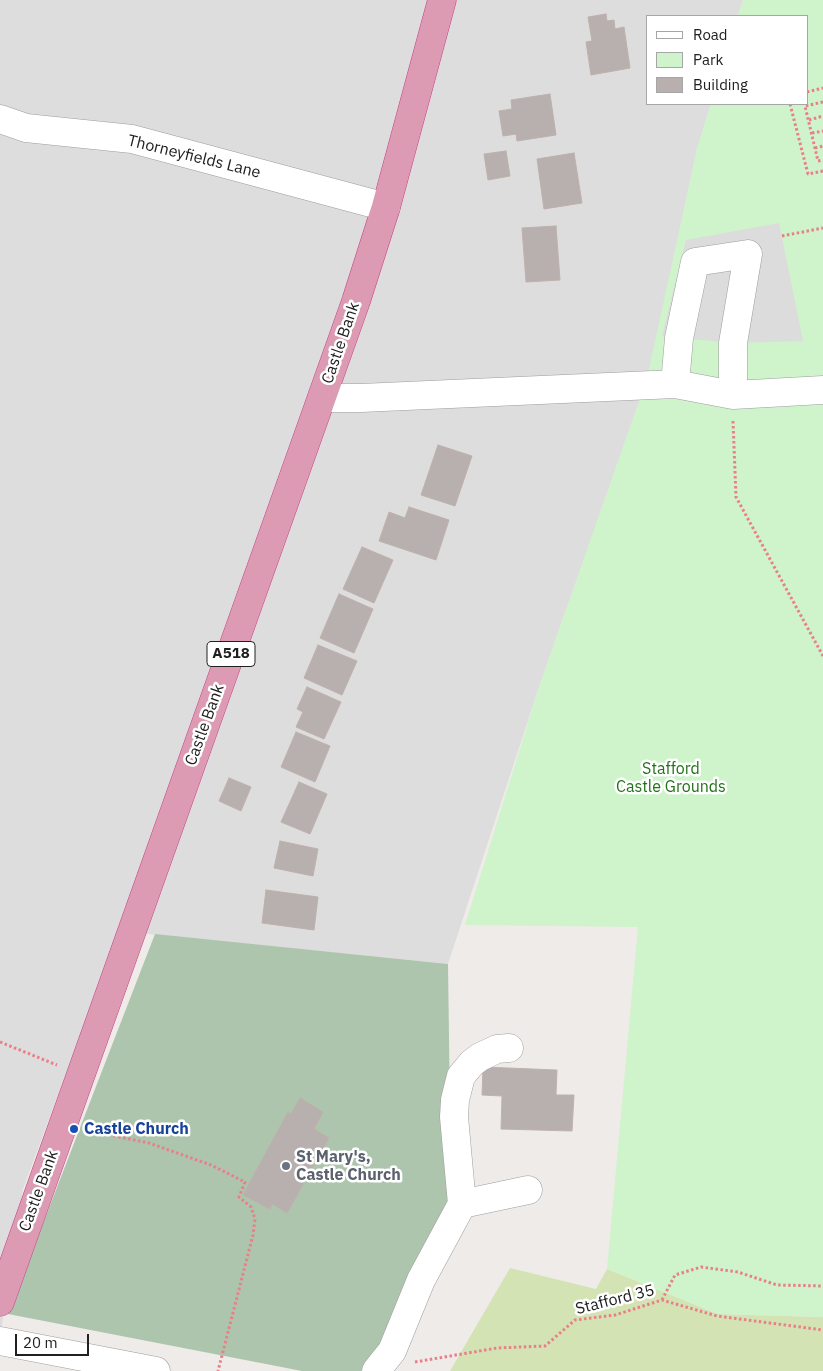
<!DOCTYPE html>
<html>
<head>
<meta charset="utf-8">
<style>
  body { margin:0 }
  #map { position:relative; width:823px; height:1371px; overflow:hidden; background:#efebe8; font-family:"IBM Plex Sans",sans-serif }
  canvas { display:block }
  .legend { position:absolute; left:646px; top:15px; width:162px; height:90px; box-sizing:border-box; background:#fff; border:1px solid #a6a6a6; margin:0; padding:6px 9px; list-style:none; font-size:15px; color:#202020 }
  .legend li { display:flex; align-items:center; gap:10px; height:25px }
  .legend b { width:25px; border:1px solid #a6a6a6 }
  .scale { position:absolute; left:15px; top:1334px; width:74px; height:22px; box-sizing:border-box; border:2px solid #202020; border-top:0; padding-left:6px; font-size:15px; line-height:18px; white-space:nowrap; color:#202020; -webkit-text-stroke:4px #fff; paint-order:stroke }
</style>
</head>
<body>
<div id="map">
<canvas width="823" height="1371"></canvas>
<ul class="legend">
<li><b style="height:6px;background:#fff"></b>Road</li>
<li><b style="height:14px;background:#cff3cb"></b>Park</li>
<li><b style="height:14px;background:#b8b0ae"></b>Building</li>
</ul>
<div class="scale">20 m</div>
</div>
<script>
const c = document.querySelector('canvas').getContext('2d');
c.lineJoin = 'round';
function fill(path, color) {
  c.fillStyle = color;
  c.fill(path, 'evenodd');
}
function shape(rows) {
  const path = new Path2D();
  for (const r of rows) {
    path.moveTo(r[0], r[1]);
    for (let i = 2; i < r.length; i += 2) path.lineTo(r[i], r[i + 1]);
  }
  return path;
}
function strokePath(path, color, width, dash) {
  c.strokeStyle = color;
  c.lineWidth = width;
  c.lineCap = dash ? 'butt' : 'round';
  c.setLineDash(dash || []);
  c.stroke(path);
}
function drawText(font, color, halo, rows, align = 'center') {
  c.font = font + ' "IBM Plex Sans",sans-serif';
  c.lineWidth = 5;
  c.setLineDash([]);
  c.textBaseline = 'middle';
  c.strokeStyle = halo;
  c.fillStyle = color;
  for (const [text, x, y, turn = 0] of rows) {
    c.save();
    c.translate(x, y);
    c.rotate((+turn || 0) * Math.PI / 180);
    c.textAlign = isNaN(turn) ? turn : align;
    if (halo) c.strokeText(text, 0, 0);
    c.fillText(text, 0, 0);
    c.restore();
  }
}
fill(shape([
  [0,0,743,0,738,16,647,16,647,104,711,104,697,149,648,378,541,681,448,964,119,931,23,1189,0,1338]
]), '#dedddd');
fill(shape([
  [510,1268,596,1289,607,1269,718,1314,823,1317,823,1371,450,1371]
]), '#d4e3b4');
fill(shape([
  [155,934,448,964,451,1186,445,1263,387,1354,361,1371,302,1371,8,1314]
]), '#adc5ac');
fill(shape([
  [743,0,823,0,823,1317,718,1314,607,1269,638,927,465,925,541,681,647,378,697,149,711,104,807,104,807,16,738,16]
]), '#cff3cb');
fill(shape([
  [779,223,803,341,733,343,662,336,686,240]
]), '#dcdcdc');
const building = shape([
  [606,14,607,21,614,20,615,29,624,27,630,68,591,75,586,42,592,41,588,17,606,14],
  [550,94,556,135,517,141,516,134,503,136,499,111,512,109,511,100,550,94],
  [506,151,510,176,488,180,484,154,506,151],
  [574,153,582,203,544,209,537,159,574,153],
  [556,226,560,280,526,282,522,228,556,226],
  [438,445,472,456,455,506,421,495,438,445],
  [409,507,449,520,436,560,379,541,389,512,405,518,409,507],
  [362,547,393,560,374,603,343,589,362,547],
  [339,594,373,609,354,653,320,638,339,594],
  [318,645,357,661,342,695,304,678,318,645],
  [307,687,341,702,324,739,296,727,303,712,297,709,307,687],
  [296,732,330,746,315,782,281,767,296,732],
  [229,778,251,787,241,811,219,801,229,778],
  [299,782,327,794,310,834,281,822,299,782],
  [280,841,318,849,313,876,274,868,280,841],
  [266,890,318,897,314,930,262,923,266,890],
  [483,1067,557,1070,556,1095,574,1095,572,1131,501,1129,502,1096,482,1095,483,1067],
  [300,1098,323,1112,314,1129,329,1138,287,1213,272,1204,270,1209,243,1195,288,1112,291,1114,300,1098]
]);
fill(building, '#b8b0ae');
strokePath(building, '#bfb1ac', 1);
const minor = shape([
  [0,119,26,128,132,139,386,207],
  [733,395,823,390],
  [322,398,361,398,675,384,733,395,733,343,748,254,695,262,679,338,675,384],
  [462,1204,528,1190],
  [0,1341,156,1371],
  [376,1371,392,1351,421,1280,462,1204,454,1117,455,1100,461,1076,472,1063,480,1057,497,1049,509,1048]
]);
const highway = shape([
  [0,1302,356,301,386,207,442,0]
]);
strokePath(minor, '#9d9d9d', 29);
strokePath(highway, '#c53d86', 29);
strokePath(shape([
  [807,92,823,88],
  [823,102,805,106,818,161,823,160],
  [790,104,808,174,823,171],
  [809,120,823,116],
  [812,133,823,131],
  [815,148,823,146],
  [782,236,823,228],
  [733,421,736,497,823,656],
  [0,1042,57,1065],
  [90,1127,115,1136,149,1143,211,1165,245,1182,239,1197,251,1207,255,1219,253,1235,218,1371],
  [662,1300,675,1275,701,1267,738,1272,777,1285,823,1286],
  [415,1362,497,1348,545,1346,575,1320,615,1315,662,1300,717,1316,823,1330]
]), '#e97f89', 3, [2.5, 2.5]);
strokePath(minor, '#fff', 28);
strokePath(highway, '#dc9ab3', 28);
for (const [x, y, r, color] of [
  [74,1129,5,"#1a4fb4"],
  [286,1166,5,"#6b7280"]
]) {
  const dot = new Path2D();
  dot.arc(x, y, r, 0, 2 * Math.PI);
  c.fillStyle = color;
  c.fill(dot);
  strokePath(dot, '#fff', 2);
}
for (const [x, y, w] of [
  [231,654,48]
]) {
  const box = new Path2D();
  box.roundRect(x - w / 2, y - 12.5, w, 25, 4);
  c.fillStyle = '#fff';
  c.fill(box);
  strokePath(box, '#202020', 1);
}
drawText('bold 15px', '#202020', null, [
  ["A518",231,654]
]);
drawText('16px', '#202020', '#fff', [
  ["Thorneyfields Lane",194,157,14],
  ["Castle Bank",341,343,-71],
  ["Castle Bank",205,725,-70],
  ["Castle Bank",39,1191,-70],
  ["Stafford 35",615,1300,-14]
]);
drawText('16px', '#23721a', '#fff', [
  ["Stafford",671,769],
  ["Castle Grounds",671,787]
]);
drawText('bold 16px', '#164399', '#fff', [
  ["Castle Church",84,1129]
], 'left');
drawText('bold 16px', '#5b616d', '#fff', [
  ["St Mary's,",296,1157],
  ["Castle Church",296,1175]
], 'left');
</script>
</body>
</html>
